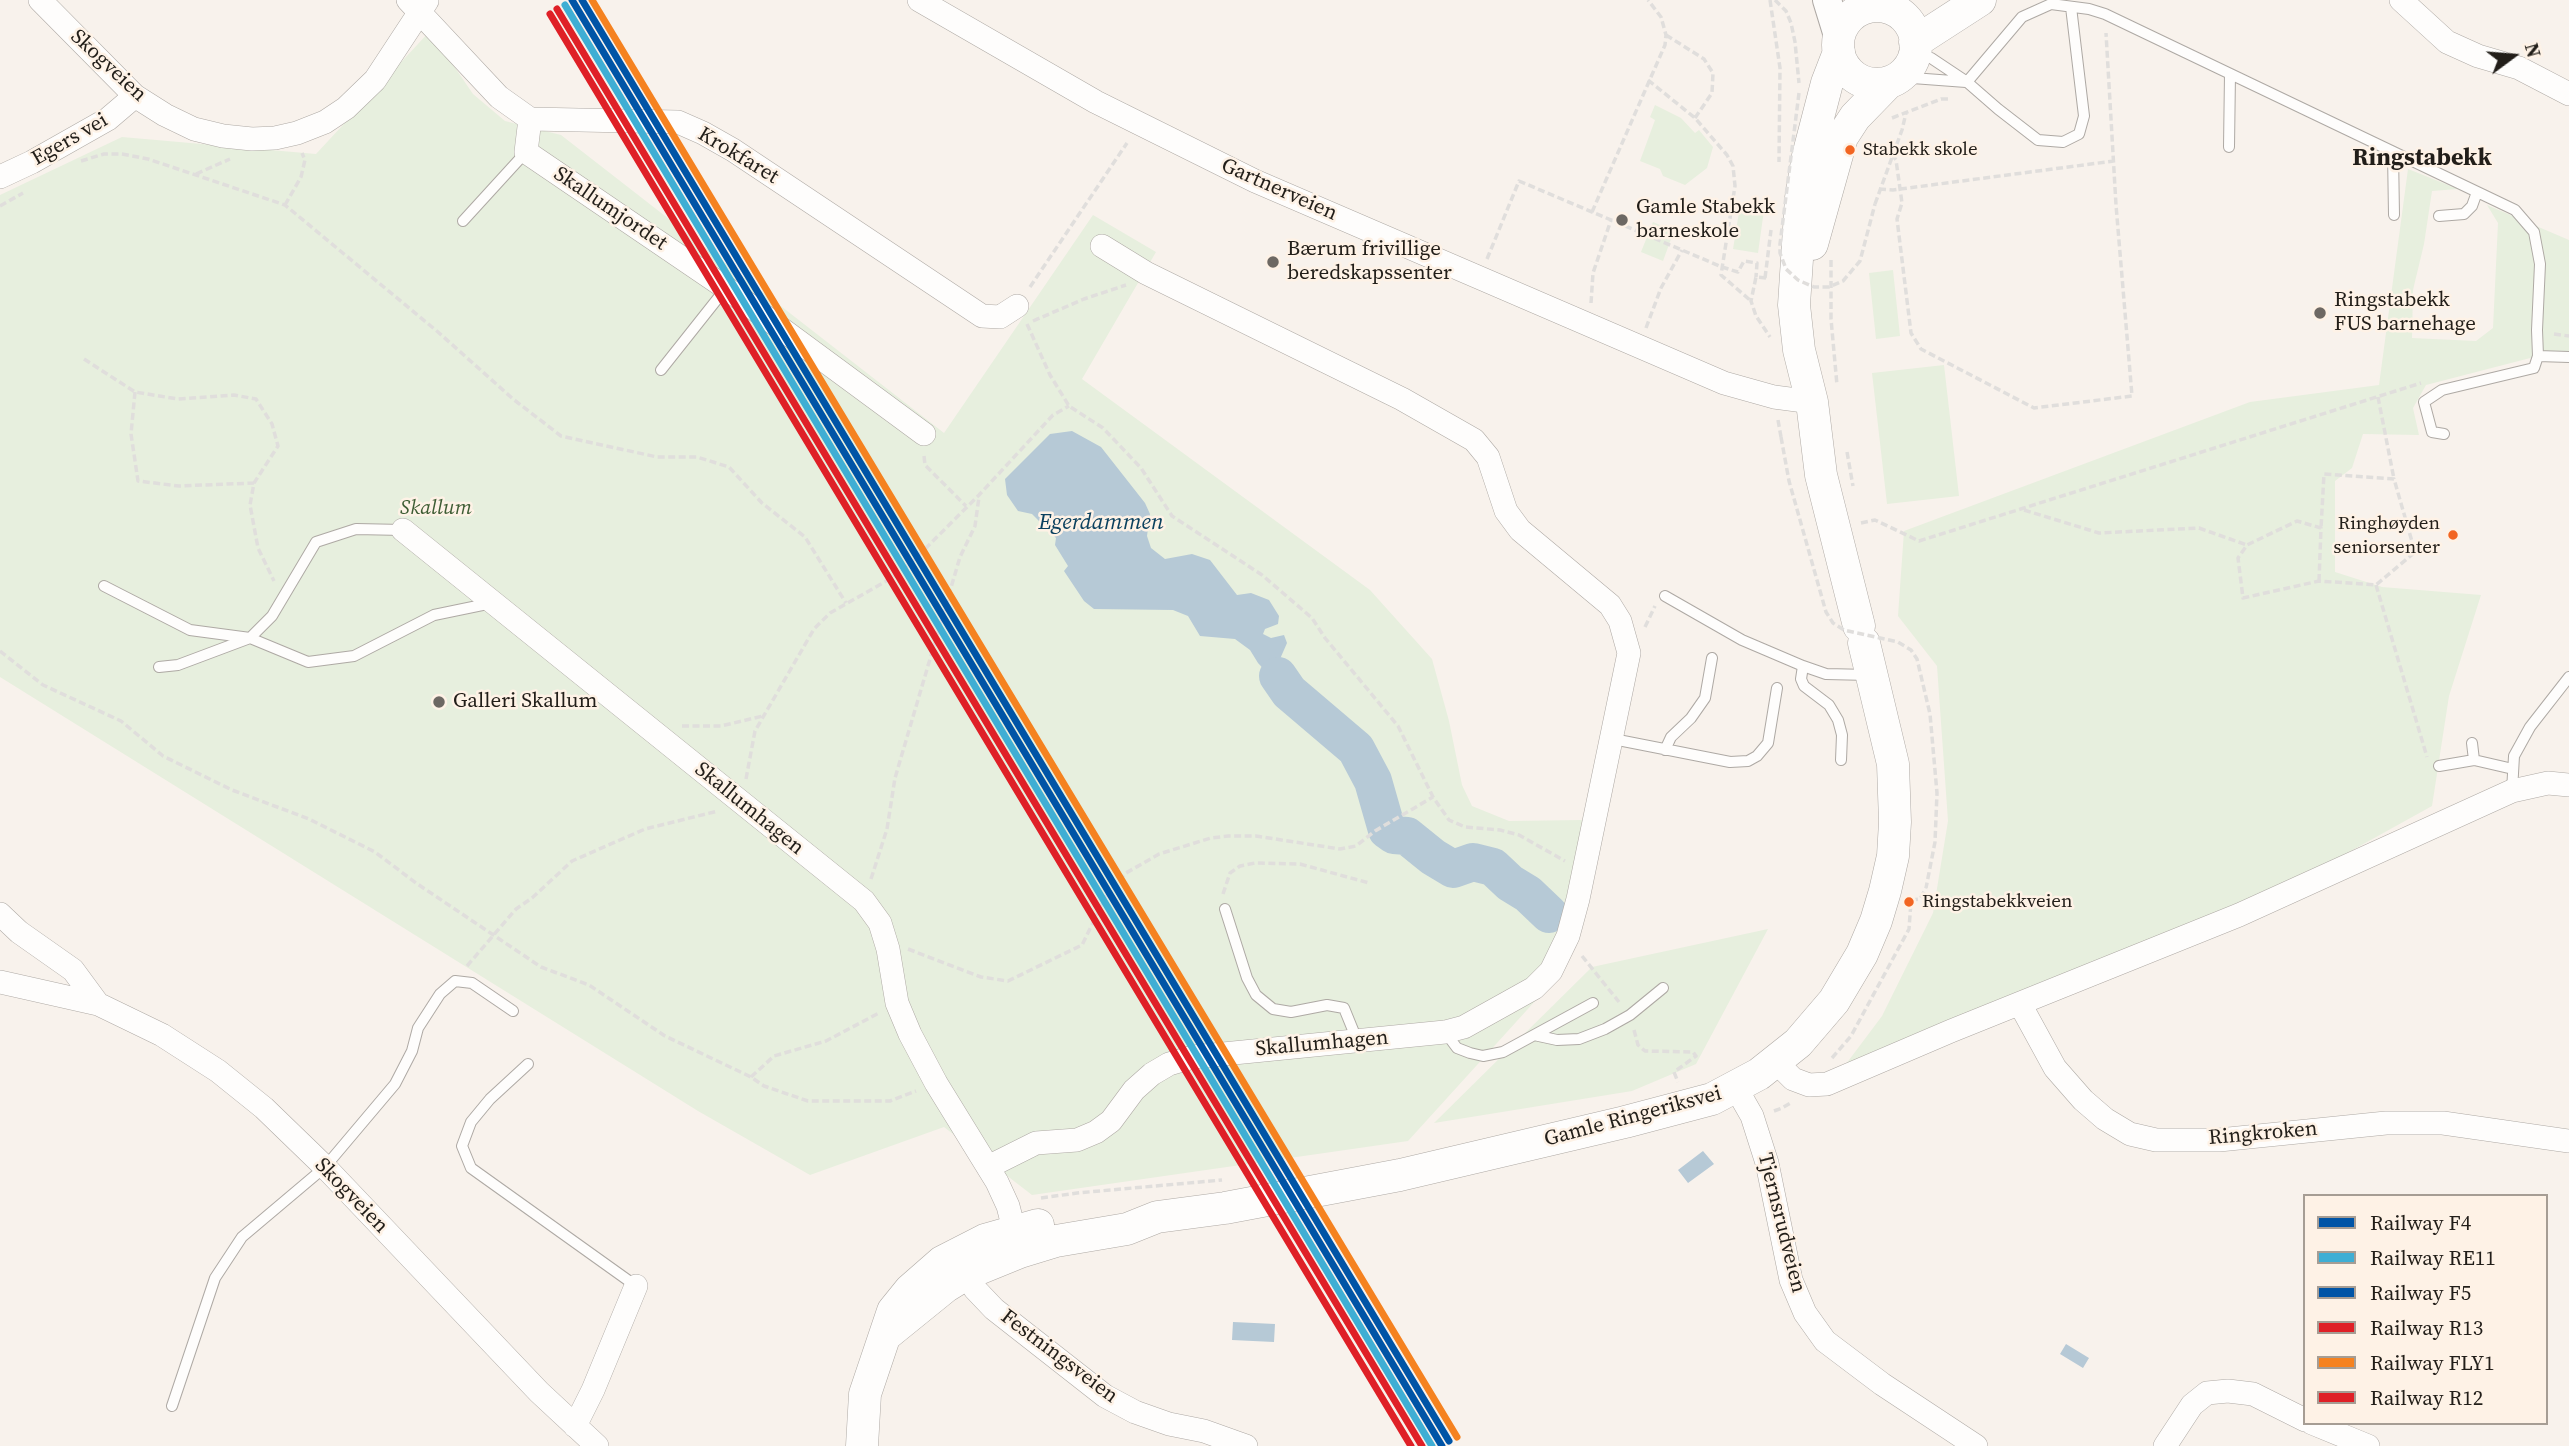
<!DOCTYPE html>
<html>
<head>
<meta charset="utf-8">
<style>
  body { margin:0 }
  #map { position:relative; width:2569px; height:1446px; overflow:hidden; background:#f8f2ec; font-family:"Source Serif 4",serif }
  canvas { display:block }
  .legend { position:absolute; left:2303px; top:1194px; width:245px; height:231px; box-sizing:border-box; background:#fef2e6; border:2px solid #a69d94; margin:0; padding:9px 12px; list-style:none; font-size:21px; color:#221e19 }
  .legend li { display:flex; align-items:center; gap:14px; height:35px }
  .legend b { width:35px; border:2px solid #a69d94 }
  .north { position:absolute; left:2478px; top:21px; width:70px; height:70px; -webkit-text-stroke:5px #fef2e6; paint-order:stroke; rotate:74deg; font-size:19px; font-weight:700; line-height:28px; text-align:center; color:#221e19 }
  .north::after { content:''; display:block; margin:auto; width:24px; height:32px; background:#221e19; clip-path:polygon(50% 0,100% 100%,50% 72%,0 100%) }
</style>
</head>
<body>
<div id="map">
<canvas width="2569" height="1446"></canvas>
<ul class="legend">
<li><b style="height:9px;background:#0054a6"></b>Railway F4</li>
<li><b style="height:9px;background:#3faed4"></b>Railway RE11</li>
<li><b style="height:9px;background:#0054a6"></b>Railway F5</li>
<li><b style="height:9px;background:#df2027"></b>Railway R13</li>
<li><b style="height:9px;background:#f58220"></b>Railway FLY1</li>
<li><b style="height:9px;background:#df2027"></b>Railway R12</li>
</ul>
<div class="north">N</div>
</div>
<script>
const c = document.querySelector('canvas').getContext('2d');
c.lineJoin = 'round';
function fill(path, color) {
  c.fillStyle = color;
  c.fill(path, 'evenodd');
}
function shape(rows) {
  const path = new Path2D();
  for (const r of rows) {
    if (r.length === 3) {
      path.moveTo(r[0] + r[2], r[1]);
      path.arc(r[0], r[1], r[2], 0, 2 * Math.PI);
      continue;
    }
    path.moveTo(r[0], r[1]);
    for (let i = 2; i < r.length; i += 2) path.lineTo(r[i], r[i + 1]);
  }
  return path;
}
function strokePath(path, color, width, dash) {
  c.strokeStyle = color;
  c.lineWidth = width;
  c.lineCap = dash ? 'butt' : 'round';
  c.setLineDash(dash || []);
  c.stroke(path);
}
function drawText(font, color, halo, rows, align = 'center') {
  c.font = font + ' "Source Serif 4",serif';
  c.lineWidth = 5;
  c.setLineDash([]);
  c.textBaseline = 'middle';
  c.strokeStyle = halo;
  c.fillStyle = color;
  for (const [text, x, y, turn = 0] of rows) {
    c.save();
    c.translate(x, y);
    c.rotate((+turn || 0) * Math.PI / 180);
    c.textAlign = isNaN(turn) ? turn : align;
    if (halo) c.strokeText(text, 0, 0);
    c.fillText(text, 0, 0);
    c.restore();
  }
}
fill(shape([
  [430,31,473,94,505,121,561,135,944,433,1093,215,1156,252,1082,379,1370,590,1432,659,1449,721,1462,785,1472,806,1509,821,1582,820,1581,842,1561,931,1566,967,1408,1141,1032,1195,944,1127,810,1175,698,1111,0,677,0,195,122,137,316,154],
  [1655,105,1681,118,1695,133,1699,130,1713,147,1707,168,1685,185,1663,176,1660,169,1640,161,1655,120,1650,117],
  [2408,169,2458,189,2432,191,2424,244,2413,290,2412,338,2476,341,2493,328,2498,223,2487,205,2569,240,2569,357,2538,356,2426,385,2413,408,2419,435,2363,434,2352,468,2335,481,2335,572,2382,587,2481,595,2449,696,2432,806,2239,913,1846,1064,1882,1016,1933,913,1948,821,1937,666,1898,616,1904,531,2250,402,2379,385],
  [1740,206,1764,210,1758,253,1733,249],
  [1653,222,1674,231,1663,261,1641,252],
  [1893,270,1900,336,1876,339,1869,273],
  [1944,365,1959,496,1887,504,1872,373],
  [1768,929,1696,1064,1632,1091,1434,1123,1592,967]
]), '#e7efde');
fill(shape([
  [1072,431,1101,447,1145,503,1150,514,1147,536,1151,548,1165,559,1192,554,1210,560,1237,595,1251,593,1269,600,1279,616,1278,624,1265,629,1263,634,1271,638,1284,635,1287,643,1280,659,1281,673,1274,680,1258,663,1250,650,1235,639,1200,636,1188,616,1173,610,1094,609,1084,601,1064,571,1068,566,1055,545,1056,538,1032,514,1018,511,1007,495,1005,479,1050,434],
  [1703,1151,1714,1164,1688,1183,1678,1170],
  [1233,1322,1275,1324,1274,1342,1232,1340],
  [2066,1344,2089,1358,2083,1368,2060,1354]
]), '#b6c9d6');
strokePath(shape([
  [1278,676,1289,692,1356,749,1373,781,1387,830,1394,835,1407,836,1433,857,1453,869,1473,862,1493,867,1510,883,1528,894,1549,914]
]), '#b6c9d6', 38);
const service = shape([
  [1915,52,1931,58,1967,82,1998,109,2038,140,2063,142,2079,134,2084,116,2071,7],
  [1899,77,1966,82],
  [1967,82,2022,17,2051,4,2089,9,2105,14,2515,210,2534,232,2540,264,2537,330,2538,356,2569,357],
  [2229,147,2230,74],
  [2393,153,2394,215],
  [2439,216,2464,214,2472,206,2477,192],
  [463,221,526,152],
  [661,370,726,288],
  [2444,434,2432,432,2424,402,2442,390,2534,368,2538,356],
  [104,586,190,630,250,638,272,616,316,542,356,529,403,530],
  [1665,596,1742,640,1803,666,1826,674,1869,675],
  [1803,666,1801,679,1804,686,1829,705,1838,720,1842,735,1841,760],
  [159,667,178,665,250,638,308,662,354,656,434,615,492,603],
  [1613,739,1730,762,1748,761,1757,756,1768,743,1777,688],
  [2472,743,2474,760,2513,769],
  [1665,750,1671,737,1691,718,1705,698,1712,658],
  [2439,766,2474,760],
  [2512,791,2514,756,2530,727,2569,677],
  [1225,909,1247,978,1256,995,1273,1009,1291,1012,1327,1005,1344,1008,1357,1040],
  [1445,1032,1457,1048,1470,1053,1483,1056,1503,1052,1593,1003],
  [1534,1035,1557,1040,1579,1039,1605,1029,1630,1015,1663,988],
  [528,1064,490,1099,471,1122,462,1146,471,1168,636,1286],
  [172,1406,215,1278,242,1237,325,1167,395,1084,412,1051,418,1028,440,994,455,981,472,983,513,1011]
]);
const minor = shape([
  [40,0,135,96,165,115,194,129,223,136,252,139,275,138,297,133,325,122,346,108,375,80,427,1],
  [408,0,499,97,530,119,678,122,703,133,733,150,982,316,1000,317,1017,306],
  [919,0,1096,102,1255,181,1724,383,1774,397,1812,402],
  [2401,0,2447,42,2478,56,2519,68,2569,94],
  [530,119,526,152,726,288,924,434],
  [0,177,32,162,108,119,135,96],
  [403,530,864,901,880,923,888,949,897,1003,910,1034,936,1083,997,1182,1008,1206,1018,1245],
  [0,914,19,932,73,970,98,1004],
  [0,982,98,1004,162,1035,218,1071,264,1108,325,1167,539,1392,597,1446],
  [2020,1004,2055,1068,2083,1100,2105,1119,2130,1134,2156,1140,2219,1140,2386,1123,2443,1123,2569,1141],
  [1776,1062,1793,1079,1809,1085,1827,1084,1951,1031,2239,915,2512,791,2548,783,2569,785],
  [1736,1088,1752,1116,1767,1163,1791,1280,1805,1313,1825,1341,1882,1384,1976,1446],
  [988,1167,1036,1143,1077,1140,1096,1132,1111,1121,1134,1090,1152,1074,1169,1064,1193,1057,1445,1032,1464,1027,1534,988,1551,971,1568,936,1578,899,1629,653,1620,621,1610,605,1520,530,1506,511,1488,457,1474,440,1402,399,1146,273,1102,246],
  [966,1274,975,1289,994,1309,1105,1396,1135,1412,1169,1424,1204,1431,1246,1446],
  [2312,1423,2368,1446],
  [575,1426,593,1390,636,1286],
  [2165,1446,2192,1405,2207,1393,2228,1391,2253,1394,2305,1420]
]);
const tertiary = shape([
  [1827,0,1839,39],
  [1867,0,1875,6]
]);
const secondary = shape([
  [1877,45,39],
  [1915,42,1980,0],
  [1839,52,1827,83,1808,156,1801,198,1794,305,1799,350,1812,402,1821,475,1859,626],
  [1812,244,1842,137,1855,117,1889,82],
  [887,1334,945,1287,966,1274,1020,1252,1056,1241,1127,1229,1157,1217,1225,1208,1400,1175,1625,1122,1712,1099,1759,1074,1798,1043,1834,1001,1862,954,1876,921,1885,891,1893,856,1895,822,1893,764,1864,643],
  [862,1446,865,1394,893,1311,910,1290,942,1262,985,1240,1038,1225]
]);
strokePath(service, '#aea9a4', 12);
strokePath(minor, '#aea9a4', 24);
strokePath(tertiary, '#aea9a4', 30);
strokePath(secondary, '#aea9a4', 33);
strokePath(shape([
  [1770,0,1780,68,1779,162],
  [1775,0,1786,11,1791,23,1795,42,1799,83],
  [1666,35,1704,59,1713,73,1712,93,1695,118],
  [1648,80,1695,118,1727,155,1733,166,1735,186,1721,275,1751,301],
  [1892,118,1941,99,1948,99],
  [1892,154,1896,160,1902,203,1897,219,1911,333,1921,349,2034,408,2132,396,2116,205,2106,33],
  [81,161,104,154,122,154,148,159,285,205,438,332,513,399,561,436,657,457,697,457,729,467,762,503,805,537,846,603],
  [196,174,230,159],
  [1879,189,1893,190,2114,161],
  [1875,204,1902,130,1906,113],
  [285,205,301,177,305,160,302,153],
  [0,206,23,193],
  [1592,212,1665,45,1666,35,1661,17,1648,0],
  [1487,259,1519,181,1722,267,1738,272,1744,261,1757,263,1756,277],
  [1831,260,1831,319,1837,385],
  [1765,278,1771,230],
  [1766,278,1756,277,1751,301,1756,316,1770,337],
  [1030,287,1127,143],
  [1591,303,1593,273,1611,220],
  [1033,321,1084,299,1126,285],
  [1027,324,1050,375,1069,406,1103,428,1141,468,1172,516,1262,575,1312,618,1325,638,1398,726,1433,797,1449,820,1465,827,1500,830,1519,835,1565,861],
  [1646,328,1661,288,1682,250],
  [2554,334,2569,336],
  [84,359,135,392,178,399,234,395,256,399,272,424,278,446,254,483,250,505,258,548,274,581],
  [135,392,131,434,138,481,179,486,254,483],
  [2378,397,2394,479],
  [1778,420,1781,437],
  [1847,452,1853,486],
  [924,456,925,465,966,506],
  [2024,510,2099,533,2199,528,2247,545],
  [1861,523,1875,520,1919,541,2421,383],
  [2319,581,2321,528,2297,521,2247,545,2238,558,2243,598,2319,581,2376,585,2415,552,2394,479,2324,474,2321,528],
  [2376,585,2427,757],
  [1645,627,1655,606],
  [0,651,43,685,121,721,163,756,232,790,309,819,375,852,416,883,541,967,589,985,665,1036,751,1077,764,1086,808,1101,890,1101,916,1091],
  [682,726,721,726,763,716],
  [746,779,755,731,814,629,830,613,890,579,911,563,979,495,1053,415,1069,406],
  [871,879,887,829,895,778,960,557,975,526,979,497],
  [1223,894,1230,873,1240,866,1255,863,1300,864,1369,883],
  [1911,900,1920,899,1926,888],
  [908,949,981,977,1008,981,1082,945,1105,898,1126,873,1159,854,1211,838,1228,836,1256,836,1340,849,1356,846,1375,831,1433,797],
  [1582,956,1619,1002],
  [467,966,516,909,532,898,572,861,645,829,718,811],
  [1634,1030,1638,1045,1645,1051,1693,1052,1696,1056,1674,1072,1678,1082],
  [1832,1058,1851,1036,1909,929,1911,901],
  [751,1077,774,1056,826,1041,879,1013],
  [1774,1111,1782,1108,1792,1102],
  [1041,1198,1077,1193,1222,1180]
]), '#e0dedc', 3.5, [7, 3.5]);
strokePath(service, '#fefdfc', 10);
strokePath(minor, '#fefdfc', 23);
strokePath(tertiary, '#fefdfc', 28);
strokePath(secondary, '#fefdfc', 32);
strokePath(shape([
  [1799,93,1780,244,1780,253,1786,269,1798,280,1814,287,1829,287,1843,281,1860,261,1875,204],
  [1781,437,1789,481,1826,612,1833,623,1844,630,1898,642,1911,650,1917,659,1930,714,1937,793,1935,842,1926,888]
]), '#e0dedc', 3.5, [7, 3.5]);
strokePath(shape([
  [572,0,1442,1446]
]), '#0054a6', 7);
strokePath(shape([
  [565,5,1432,1446]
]), '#3faed4', 7);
strokePath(shape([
  [582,0,1449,1441]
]), '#0054a6', 7);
strokePath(shape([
  [557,9,1422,1446]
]), '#df2027', 7);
strokePath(shape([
  [592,0,1457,1437]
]), '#f58220', 7);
strokePath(shape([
  [550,14,1411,1446]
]), '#df2027', 7);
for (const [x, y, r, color] of [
  [1850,150,6,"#f26522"],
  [1622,220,7,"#6d6863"],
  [1273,262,7,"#6d6863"],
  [2320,313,7,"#6d6863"],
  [2453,535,6,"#f26522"],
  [439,702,7,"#6d6863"],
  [1909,902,6,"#f26522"]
]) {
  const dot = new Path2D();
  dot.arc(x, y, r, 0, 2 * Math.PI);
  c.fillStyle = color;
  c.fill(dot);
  strokePath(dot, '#fef2e6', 2.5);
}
drawText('19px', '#221e19', '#fef2e6', [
  ["Stabekk skole",1863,150],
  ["Ringhøyden",2440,524,"right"],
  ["seniorsenter",2440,548,"right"],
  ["Ringstabekkveien",1922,902]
], 'left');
drawText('21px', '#221e19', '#fef2e6', [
  ["Skogveien",108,66,43],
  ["Egers vei",70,140,-30],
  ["Krokfaret",738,156,31],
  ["Gartnerveien",1279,190,24],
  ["Skallumjordet",610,209,34],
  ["Skallumhagen",749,809,39],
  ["Skallumhagen",1322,1044,-5],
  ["Gamle Ringeriksvei",1633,1117,-15],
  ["Ringkroken",2263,1134,-5],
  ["Skogveien",351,1196,46],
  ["Tjernsrudveien",1781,1223,76],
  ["Festningsveien",1059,1357,37]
]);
drawText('21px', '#221e19', '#fef2e6', [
  ["Gamle Stabekk",1636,208],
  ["barneskole",1636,232],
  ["Bærum frivillige",1287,250],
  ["beredskapssenter",1287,274],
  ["Ringstabekk",2334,301],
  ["FUS barnehage",2334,325],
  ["Galleri Skallum",453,702]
], 'left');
drawText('italic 21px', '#3e5d34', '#fef2e6', [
  ["Skallum",436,509]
]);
drawText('italic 23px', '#0c415f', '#fef2e6', [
  ["Egerdammen",1101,523]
]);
drawText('bold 24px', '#221e19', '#fef2e6', [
  ["Ringstabekk",2422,159]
]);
</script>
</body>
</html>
